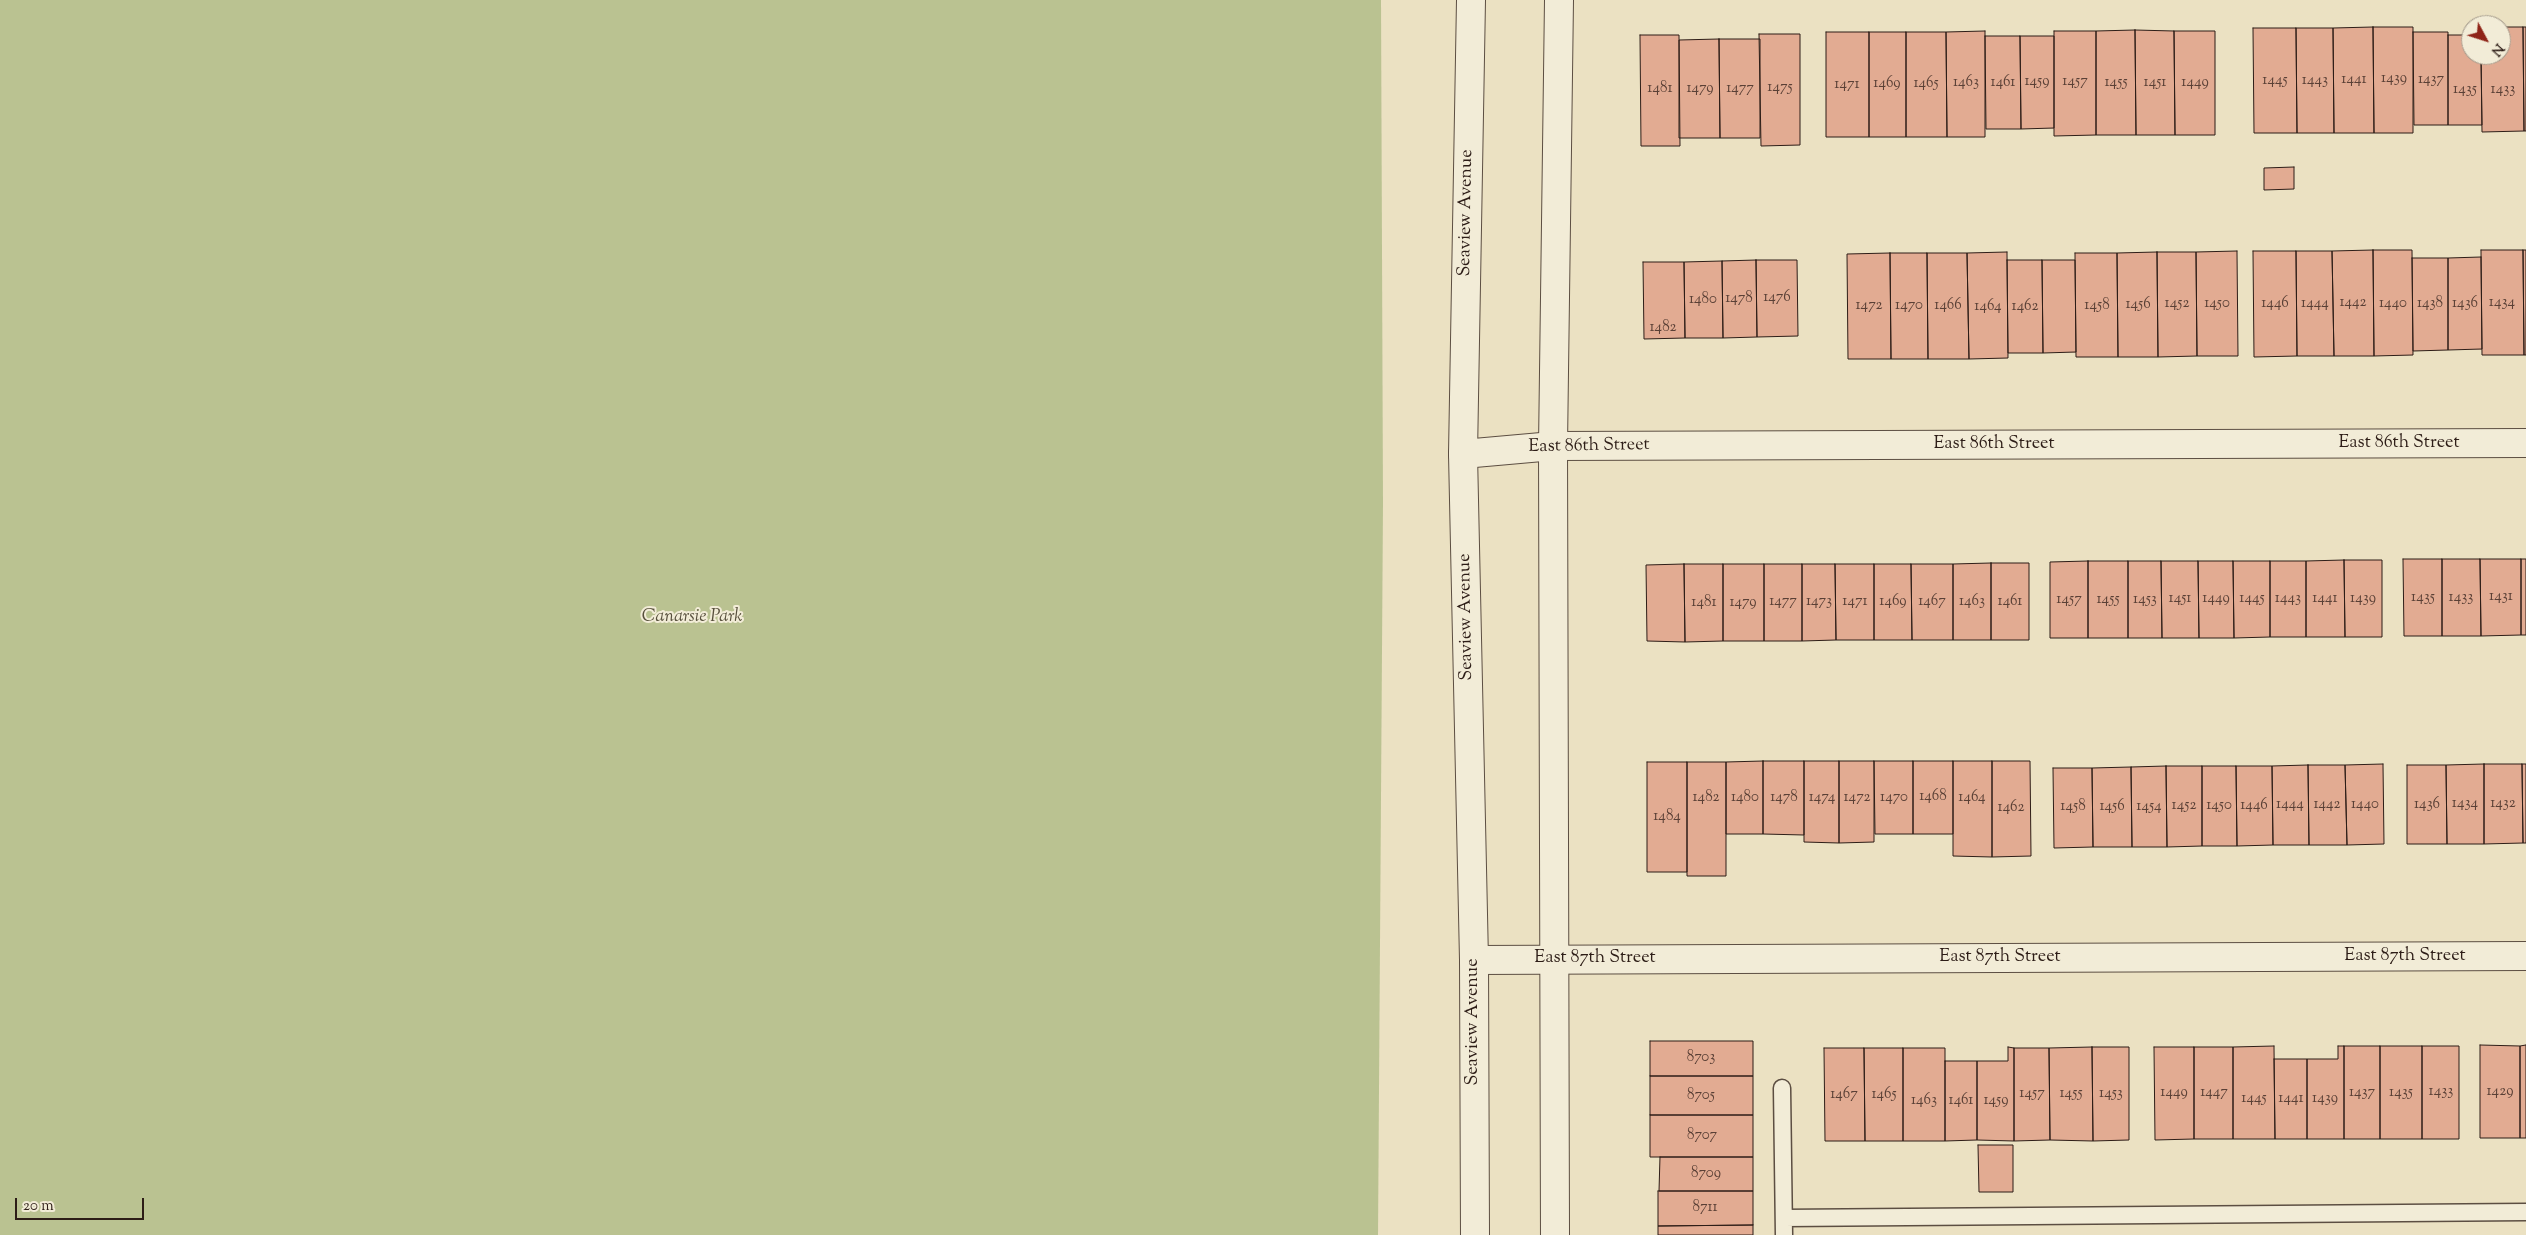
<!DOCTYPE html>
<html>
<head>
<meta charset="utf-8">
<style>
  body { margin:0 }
  #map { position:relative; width:2526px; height:1235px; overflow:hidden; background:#ebe1c2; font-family:"Sorts Mill Goudy",serif }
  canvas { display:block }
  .north { position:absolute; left:2461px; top:15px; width:50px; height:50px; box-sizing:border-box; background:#f2ecd7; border:1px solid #a3998a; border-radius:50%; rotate:130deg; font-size:14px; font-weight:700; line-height:20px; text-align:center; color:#2d1d17 }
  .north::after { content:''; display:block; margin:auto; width:18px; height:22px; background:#8f2418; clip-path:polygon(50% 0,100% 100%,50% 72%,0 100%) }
  .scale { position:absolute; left:15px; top:1198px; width:129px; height:22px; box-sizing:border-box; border:2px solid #2d1d17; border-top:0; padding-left:6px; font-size:15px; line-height:18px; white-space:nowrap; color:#2d1d17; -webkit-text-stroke:4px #f2ecd7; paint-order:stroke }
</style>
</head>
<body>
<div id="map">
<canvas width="2526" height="1235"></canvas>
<div class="north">N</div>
<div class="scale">20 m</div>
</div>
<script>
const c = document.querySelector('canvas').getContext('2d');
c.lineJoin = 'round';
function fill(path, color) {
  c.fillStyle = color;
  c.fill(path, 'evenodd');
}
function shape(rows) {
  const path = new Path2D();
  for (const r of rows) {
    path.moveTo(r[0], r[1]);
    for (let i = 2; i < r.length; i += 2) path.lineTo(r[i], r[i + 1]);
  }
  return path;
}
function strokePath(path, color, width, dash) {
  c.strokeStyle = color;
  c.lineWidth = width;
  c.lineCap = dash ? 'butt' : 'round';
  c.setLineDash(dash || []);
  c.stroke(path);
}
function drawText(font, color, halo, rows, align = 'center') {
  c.font = font + ' "Sorts Mill Goudy",serif';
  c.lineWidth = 4;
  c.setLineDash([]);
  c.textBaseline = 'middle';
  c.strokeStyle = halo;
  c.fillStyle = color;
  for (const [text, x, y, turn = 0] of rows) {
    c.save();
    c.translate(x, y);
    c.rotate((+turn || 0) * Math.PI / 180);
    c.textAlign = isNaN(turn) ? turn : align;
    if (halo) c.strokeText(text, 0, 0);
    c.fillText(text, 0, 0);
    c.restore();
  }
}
fill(shape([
  [0,0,1381,0,1383,503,1378,1235,0,1235]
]), '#bac291');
const building = shape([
  [2373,27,2413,27,2413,133,2374,133,2373,27],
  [2373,27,2374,133,2334,133,2333,28,2373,27],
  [2501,27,2523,27,2524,131,2482,132,2481,55,2501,55,2501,27],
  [2523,27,2526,27,2526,131,2524,131,2523,27],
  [2253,28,2296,28,2297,133,2254,133,2253,28],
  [2296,28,2333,28,2334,133,2297,133,2296,28],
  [2135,30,2174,31,2175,135,2136,135,2135,30],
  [2135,30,2136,135,2096,135,2096,31,2135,30],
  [1985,31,1985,137,1947,137,1946,32,1985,31],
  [2054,31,2096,31,2096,135,2054,136,2054,31],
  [2174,31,2215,31,2215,135,2175,135,2174,31],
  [1826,32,1869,32,1869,137,1826,137,1826,32],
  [1869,32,1906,32,1906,137,1869,137,1869,32],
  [1906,32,1946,32,1947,137,1906,137,1906,32],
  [2413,32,2448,32,2448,125,2414,125,2413,32],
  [1759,34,1800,34,1800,145,1761,146,1759,34],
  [1640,35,1679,35,1680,146,1641,146,1640,35],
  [2448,35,2471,35,2471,55,2481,55,2482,125,2448,125,2448,35],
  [1985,36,2020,36,2021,129,1986,129,1985,36],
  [2020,36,2054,36,2054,128,2021,129,2020,36],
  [1719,39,1760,39,1760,138,1720,138,1719,39],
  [1719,39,1720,138,1679,138,1679,40,1719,39],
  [2294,167,2294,189,2264,190,2264,168,2294,167],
  [2373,250,2412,250,2413,355,2374,356,2373,250],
  [2373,250,2374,356,2334,356,2332,251,2373,250],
  [2481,250,2523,250,2524,355,2482,355,2481,250],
  [2523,250,2526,250,2526,355,2524,355,2523,250],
  [2237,251,2238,356,2197,356,2196,252,2237,251],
  [2253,251,2296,251,2297,356,2254,357,2253,251],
  [2296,251,2332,251,2334,356,2297,356,2296,251],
  [2007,252,2008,358,1969,359,1967,253,2007,252],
  [2157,252,2196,252,2197,356,2158,357,2157,252],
  [2157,252,2158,357,2118,357,2117,253,2157,252],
  [1890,253,1927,253,1928,359,1891,359,1890,253],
  [1890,253,1891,359,1848,359,1847,254,1890,253],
  [1927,253,1967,253,1969,359,1928,359,1927,253],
  [2075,253,2117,253,2118,357,2076,357,2075,253],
  [2481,257,2482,349,2448,350,2448,258,2481,257],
  [2412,258,2448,258,2448,350,2413,351,2412,258],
  [1756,260,1797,260,1798,336,1757,337,1756,260],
  [1756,260,1757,337,1723,338,1722,261,1756,260],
  [2007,260,2042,260,2043,353,2008,353,2007,260],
  [2042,260,2075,260,2076,352,2043,353,2042,260],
  [1722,261,1723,338,1685,338,1684,262,1722,261],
  [1643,262,1684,262,1685,338,1644,339,1643,262],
  [2403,559,2442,559,2442,636,2404,636,2403,559],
  [2442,559,2480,559,2481,636,2442,636,2442,559],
  [2480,559,2521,559,2521,635,2481,636,2480,559],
  [2521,559,2526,559,2526,635,2521,635,2521,559],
  [2344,560,2382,560,2382,637,2345,637,2344,560],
  [2344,560,2345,637,2306,637,2306,561,2344,560],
  [2088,561,2128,561,2128,638,2088,638,2088,561],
  [2088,561,2088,638,2050,638,2050,562,2088,561],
  [2128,561,2161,561,2162,638,2128,638,2128,561],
  [2161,561,2198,561,2199,638,2162,638,2161,561],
  [2198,561,2233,561,2234,638,2199,638,2198,561],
  [2233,561,2270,561,2270,637,2234,638,2233,561],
  [2270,561,2306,561,2306,637,2270,637,2270,561],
  [1991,563,2029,563,2029,640,1991,640,1991,563],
  [1991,563,1991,640,1953,640,1953,564,1991,563],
  [1684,564,1723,564,1723,641,1685,642,1684,564],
  [1684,564,1685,642,1647,641,1646,565,1684,564],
  [1723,564,1764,564,1764,641,1723,641,1723,564],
  [1764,564,1802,564,1802,641,1764,641,1764,564],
  [1802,564,1835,564,1836,640,1802,641,1802,564],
  [1835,564,1874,564,1874,640,1836,640,1835,564],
  [1874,564,1911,564,1912,640,1874,640,1874,564],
  [1911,564,1953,564,1953,640,1912,640,1911,564],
  [1763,761,1804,761,1804,835,1763,834,1763,761],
  [1763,761,1763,834,1726,834,1726,762,1763,761],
  [1804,761,1839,761,1839,843,1804,842,1804,761],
  [1839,761,1874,761,1874,842,1839,843,1839,761],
  [1874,761,1913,761,1913,834,1875,834,1874,761],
  [1913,761,1953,761,1953,834,1913,834,1913,761],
  [1953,761,1992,761,1992,857,1953,856,1953,761],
  [1992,761,2030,761,2031,856,1992,857,1992,761],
  [1647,762,1687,762,1687,872,1647,872,1647,762],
  [1687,762,1726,762,1726,876,1687,876,1687,762],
  [2383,764,2384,844,2347,845,2345,765,2383,764],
  [2484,764,2522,764,2523,843,2484,844,2484,764],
  [2484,764,2484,844,2447,844,2446,765,2484,764],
  [2522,764,2526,764,2526,843,2523,843,2522,764],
  [2308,765,2345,765,2347,845,2309,845,2308,765],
  [2308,765,2309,845,2273,845,2272,766,2308,765],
  [2407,765,2446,765,2447,844,2407,844,2407,765],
  [2166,766,2202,766,2202,846,2167,847,2166,766],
  [2166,766,2167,847,2132,847,2131,767,2166,766],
  [2202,766,2236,766,2237,846,2202,846,2202,766],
  [2236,766,2272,766,2273,845,2237,846,2236,766],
  [2131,767,2132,847,2093,847,2092,768,2131,767],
  [2053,768,2092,768,2093,847,2054,848,2053,768],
  [1650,1041,1753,1041,1753,1076,1650,1076,1650,1041],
  [2480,1045,2520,1046,2520,1138,2480,1138,2480,1045],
  [2526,1045,2526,1138,2520,1138,2520,1046,2526,1045],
  [2274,1046,2275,1139,2233,1139,2233,1047,2274,1046],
  [2338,1046,2344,1046,2344,1139,2307,1139,2307,1059,2338,1059,2338,1046],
  [2344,1046,2380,1046,2380,1139,2344,1139,2344,1046],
  [2380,1046,2422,1046,2422,1139,2380,1139,2380,1046],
  [2422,1046,2459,1046,2459,1139,2422,1139,2422,1046],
  [2008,1047,2014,1048,2014,1141,1977,1140,1977,1061,2008,1061,2008,1047],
  [2092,1047,2129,1047,2129,1140,2093,1141,2092,1047],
  [2092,1047,2093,1141,2050,1140,2049,1048,2092,1047],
  [2154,1047,2194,1047,2194,1139,2155,1140,2154,1047],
  [2194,1047,2233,1047,2233,1139,2194,1139,2194,1047],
  [1824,1048,1864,1048,1865,1141,1825,1141,1824,1048],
  [1864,1048,1903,1048,1903,1141,1865,1141,1864,1048],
  [1903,1048,1945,1048,1945,1141,1903,1141,1903,1048],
  [2014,1048,2049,1048,2050,1140,2014,1141,2014,1048],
  [2274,1059,2307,1059,2307,1139,2275,1139,2274,1059],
  [1945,1061,1977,1061,1977,1140,1945,1141,1945,1061],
  [1650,1076,1753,1076,1753,1115,1650,1115,1650,1076],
  [1650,1115,1753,1115,1753,1157,1650,1157,1650,1115],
  [1978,1145,2013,1145,2013,1192,1979,1192,1978,1145],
  [1660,1157,1753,1157,1753,1191,1659,1191,1660,1157],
  [1658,1191,1753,1191,1753,1225,1658,1226,1658,1191],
  [1753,1225,1753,1235,1658,1235,1658,1226,1753,1225]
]);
fill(building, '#e2ab92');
strokePath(building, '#2d1d17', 1);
const service = shape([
  [1782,1088,1784,1235],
  [1784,1218,2526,1212]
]);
const minor = shape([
  [1463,454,1553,446,2526,443],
  [1474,960,2526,956]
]);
const tertiary = shape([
  [1471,0,1463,454,1474,960,1475,1235],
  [1555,1235,1553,446,1559,0]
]);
strokePath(service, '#5c4e42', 19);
strokePath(minor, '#5c4e42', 30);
strokePath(tertiary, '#5c4e42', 30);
strokePath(service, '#f2ecd7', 16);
strokePath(minor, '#f2ecd7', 28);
strokePath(tertiary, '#f2ecd7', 28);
drawText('15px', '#5a4036', null, [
  ["1439",2394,79],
  ["1441",2354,80],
  ["1437",2431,80],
  ["1445",2275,81],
  ["1443",2315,81],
  ["1459",2037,82],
  ["1457",2075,82],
  ["1463",1966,83],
  ["1461",2003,83],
  ["1455",2116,83],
  ["1451",2155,83],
  ["1449",2195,83],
  ["1469",1887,84],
  ["1465",1926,84],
  ["1471",1847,85],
  ["1475",1780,88],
  ["1481",1660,89],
  ["1479",1700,89],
  ["1477",1740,89],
  ["1435",2465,90],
  ["1433",2503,90],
  ["1476",1777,298],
  ["1478",1739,299],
  ["1480",1703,300],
  ["1442",2353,303],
  ["1434",2502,303],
  ["1452",2177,304],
  ["1450",2217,304],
  ["1446",2275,304],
  ["1444",2315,304],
  ["1440",2393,304],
  ["1438",2430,304],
  ["1436",2465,304],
  ["1456",2138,305],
  ["1472",1869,306],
  ["1470",1909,306],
  ["1466",1948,306],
  ["1458",2097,306],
  ["1464",1988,307],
  ["1462",2025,307],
  ["1482",1663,328],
  ["1431",2501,597],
  ["1435",2423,598],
  ["1433",2461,598],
  ["1451",2180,599],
  ["1449",2216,599],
  ["1445",2252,599],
  ["1443",2288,599],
  ["1441",2325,599],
  ["1439",2363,599],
  ["1457",2069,600],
  ["1455",2108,600],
  ["1453",2145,600],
  ["1477",1783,602],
  ["1473",1819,602],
  ["1471",1855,602],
  ["1469",1893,602],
  ["1467",1932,602],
  ["1463",1972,602],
  ["1461",2010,602],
  ["1481",1704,603],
  ["1479",1743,603],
  ["1468",1933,797],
  ["1482",1706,798],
  ["1480",1745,798],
  ["1478",1784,798],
  ["1474",1822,798],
  ["1472",1857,798],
  ["1470",1894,798],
  ["1464",1972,798],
  ["1434",2465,804],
  ["1432",2503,804],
  ["1444",2290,805],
  ["1442",2327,805],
  ["1440",2365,805],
  ["1436",2427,805],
  ["1452",2184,806],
  ["1450",2219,806],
  ["1446",2254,806],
  ["1458",2073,807],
  ["1456",2112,807],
  ["1454",2149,807],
  ["1462",2011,808],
  ["1484",1667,817],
  ["8703",1701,1058],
  ["1433",2441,1092],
  ["1429",2500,1092],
  ["1449",2174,1093],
  ["1447",2214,1093],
  ["1437",2362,1093],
  ["1435",2401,1093],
  ["1457",2032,1094],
  ["1455",2071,1094],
  ["1453",2111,1094],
  ["1467",1844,1095],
  ["1465",1884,1095],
  ["8705",1701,1096],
  ["1445",2254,1099],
  ["1441",2291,1099],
  ["1439",2325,1099],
  ["1463",1924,1101],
  ["1461",1961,1101],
  ["1459",1996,1101],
  ["8707",1702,1136],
  ["8709",1706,1174],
  ["8711",1705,1208]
]);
drawText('18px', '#2d1d17', '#f2ecd7', [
  ["Seaview Avenue",1467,213,-89],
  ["East 86th Street",2399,444],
  ["East 86th Street",1994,445],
  ["East 86th Street",1589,447,-1],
  ["Seaview Avenue",1467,617,-91],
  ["East 87th Street",2405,957],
  ["East 87th Street",2000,958],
  ["East 87th Street",1595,959],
  ["Seaview Avenue",1474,1022,-90]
]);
drawText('italic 18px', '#574f3c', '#f2ecd7', [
  ["Canarsie Park",692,618]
]);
</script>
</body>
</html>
